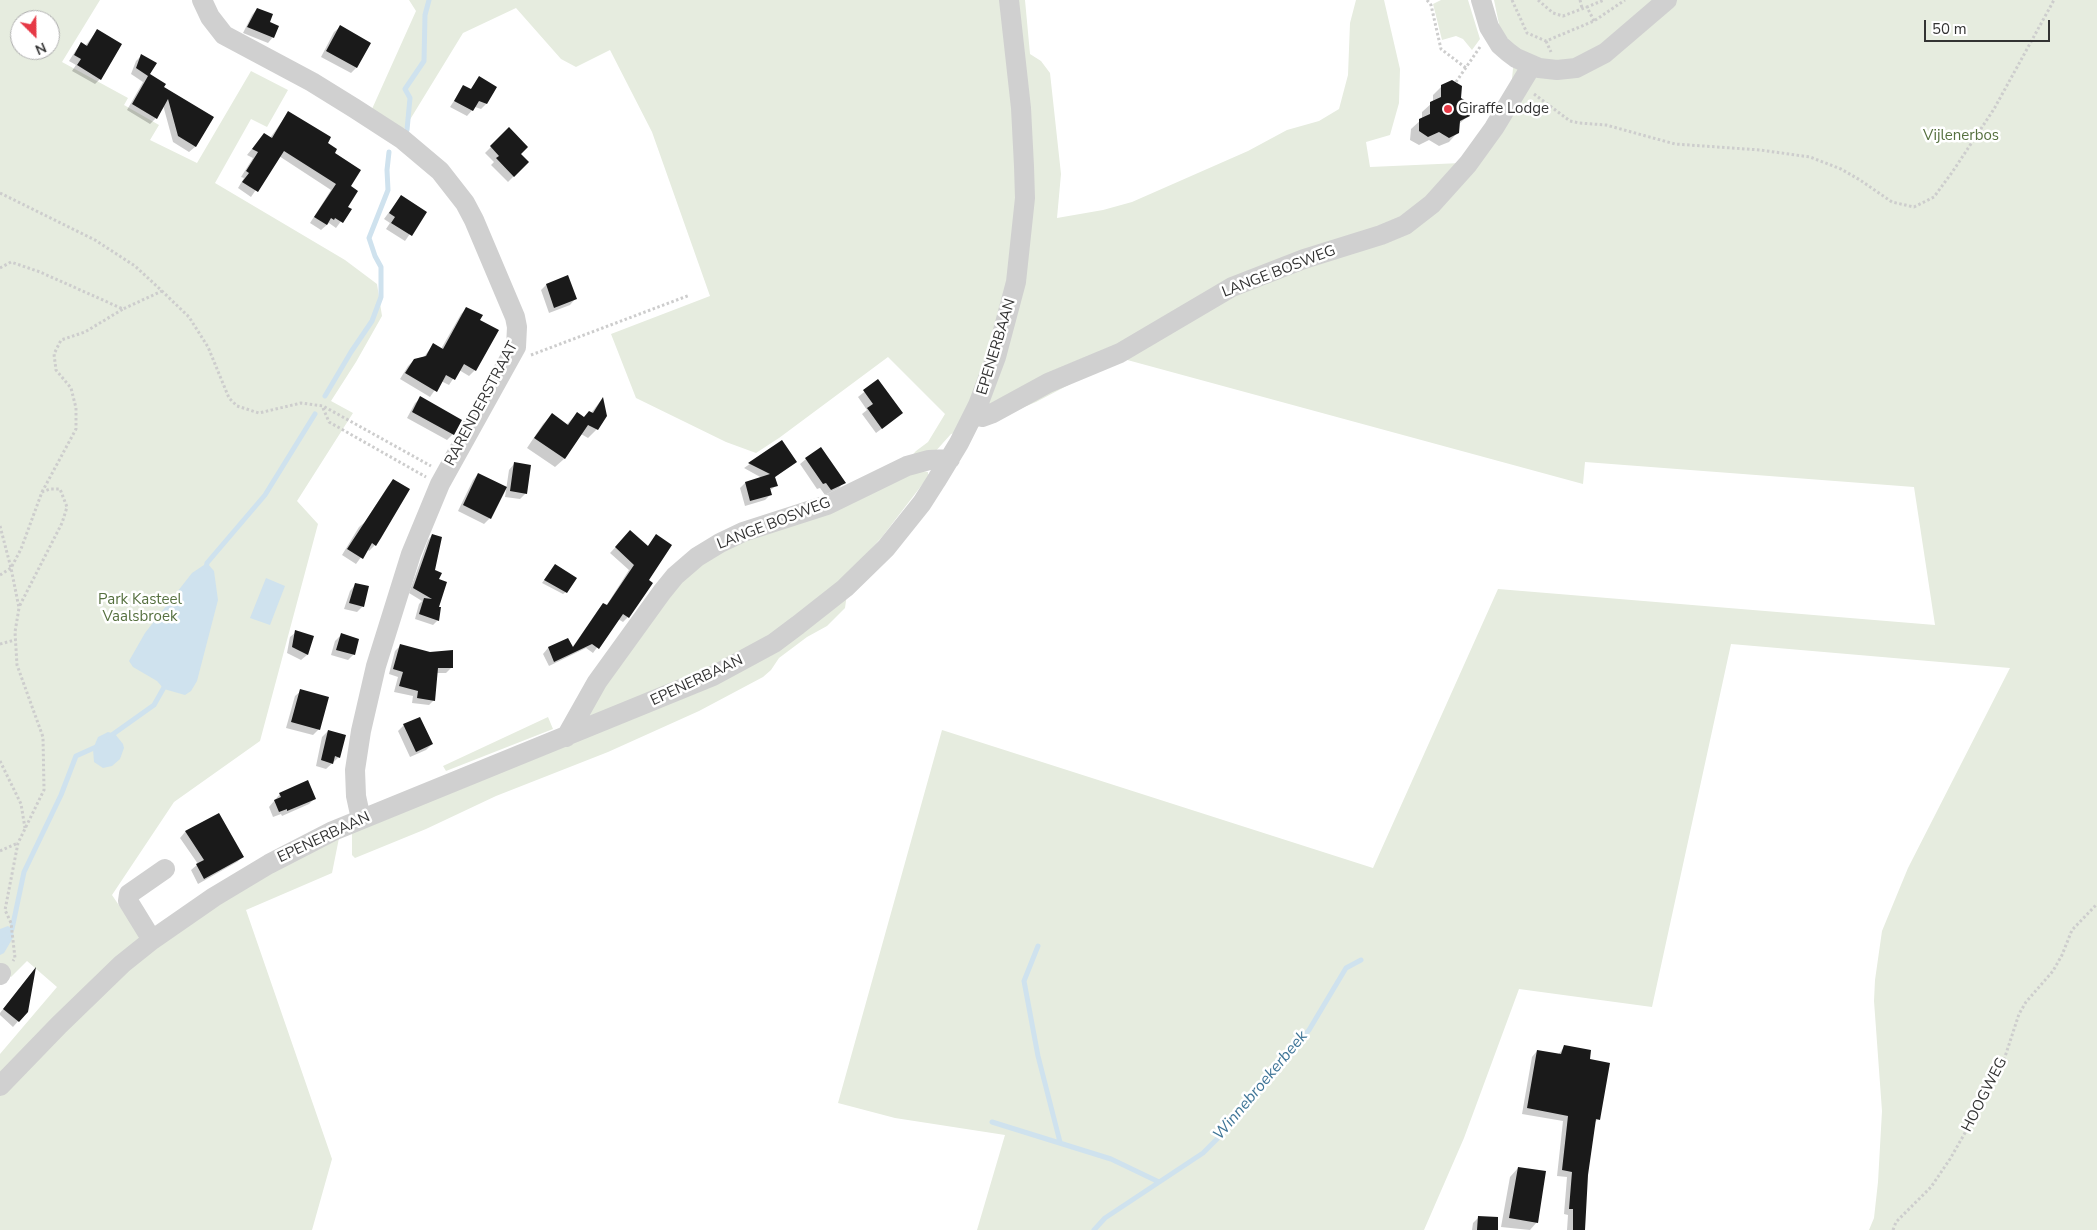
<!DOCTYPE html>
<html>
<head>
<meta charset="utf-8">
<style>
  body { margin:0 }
  #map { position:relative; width:2097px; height:1230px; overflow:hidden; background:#fff; font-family:"Nunito Sans",sans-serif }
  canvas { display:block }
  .north { position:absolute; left:10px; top:10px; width:50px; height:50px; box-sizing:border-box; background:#fff; border:1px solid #adadad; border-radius:50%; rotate:157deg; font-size:14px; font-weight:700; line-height:20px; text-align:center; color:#333 }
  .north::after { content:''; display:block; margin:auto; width:18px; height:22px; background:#e63946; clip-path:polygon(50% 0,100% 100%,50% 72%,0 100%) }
  .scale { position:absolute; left:1924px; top:20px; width:126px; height:22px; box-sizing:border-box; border:2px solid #333; border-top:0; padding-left:6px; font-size:15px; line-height:18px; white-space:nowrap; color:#333; -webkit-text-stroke:4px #fff; paint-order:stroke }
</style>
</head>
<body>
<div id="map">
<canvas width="2097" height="1230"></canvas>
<div class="north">N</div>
<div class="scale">50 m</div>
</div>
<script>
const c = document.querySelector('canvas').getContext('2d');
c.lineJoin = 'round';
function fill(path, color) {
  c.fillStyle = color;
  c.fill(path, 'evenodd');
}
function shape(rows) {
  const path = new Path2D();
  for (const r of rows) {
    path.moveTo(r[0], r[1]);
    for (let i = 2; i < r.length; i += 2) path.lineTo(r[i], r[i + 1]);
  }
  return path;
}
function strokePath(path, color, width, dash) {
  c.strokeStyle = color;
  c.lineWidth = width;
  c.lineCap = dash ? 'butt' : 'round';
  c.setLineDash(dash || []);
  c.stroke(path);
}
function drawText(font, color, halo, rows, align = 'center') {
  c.font = font + ' "Nunito Sans",sans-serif';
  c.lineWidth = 5;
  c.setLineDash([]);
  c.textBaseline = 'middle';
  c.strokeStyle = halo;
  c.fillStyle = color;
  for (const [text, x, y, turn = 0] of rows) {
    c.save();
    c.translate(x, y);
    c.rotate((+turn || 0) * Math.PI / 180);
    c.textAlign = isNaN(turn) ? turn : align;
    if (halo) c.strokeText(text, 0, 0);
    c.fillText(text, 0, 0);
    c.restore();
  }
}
fill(shape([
  [0,0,100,0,62,62,128,98,124,105,159,125,150,140,197,163,251,71,288,90,267,127,251,119,215,183,345,260,377,284,382,316,356,362,331,401,353,413,297,501,318,524,260,741,174,802,112,895,141,938,0,1077,0,1054,57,987,27,961,11,977,0,970],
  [20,20,50,20,50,50,20,50],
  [409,0,1025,0,1030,54,1041,61,1050,73,1061,174,1057,218,1103,210,1132,202,1248,151,1287,130,1319,121,1339,109,1348,75,1350,23,1356,0,1384,0,1400,69,1399,103,1390,135,1366,142,1370,167,1461,163,1511,89,1515,48,1500,29,1494,0,2097,0,2097,1230,1869,1230,1874,1218,1878,1182,1882,1111,1874,1001,1875,980,1882,931,1908,868,2010,668,1731,644,1652,1007,1519,989,1464,1138,1424,1230,977,1230,1005,1135,895,1118,838,1103,942,730,1373,868,1498,589,1935,625,1914,487,1585,462,1583,484,1120,358,1036,402,975,428,951,434,934,453,905,463,916,451,928,442,945,414,888,357,779,438,756,453,726,442,636,398,611,334,710,296,652,132,610,50,576,67,561,59,516,8,463,33,403,131,372,109,416,11],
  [1441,0,1468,0,1480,39,1472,50,1463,39,1456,36,1442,40,1433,4],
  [917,470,928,472,928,477,882,537,850,572,845,608,827,626,807,637,779,658,771,670,763,677,699,711,608,752,496,796,426,829,355,858,352,855,352,833,575,728,663,598,714,551],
  [548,717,553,729,446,771,443,766],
  [339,838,332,873,246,910,332,1159,312,1230,0,1230,0,1093,118,974,234,891]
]), '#e6ecdf');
fill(shape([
  [207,563,214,571,218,600,197,681,191,691,185,695,164,689,157,681,133,667,129,661,145,633,192,573],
  [266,578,285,586,270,625,250,618],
  [108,732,115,734,123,744,124,748,120,759,112,766,103,768,94,762,93,749,98,737],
  [8,926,12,929,14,936,4,953,0,955,0,929]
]), '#cfe2ee');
fill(shape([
  [257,9,268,22,273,37,268,43,243,33,252,15],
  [340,27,356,68,351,73,321,57,334,32],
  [97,31,100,79,95,84,72,71,76,65,69,61,76,50,81,44,85,46],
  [141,56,148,75,163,87,213,117,195,147,189,152,173,142,163,105,156,118,150,124,127,110,143,82,131,74,136,61],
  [479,78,486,104,481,109,475,107,467,116,450,107,463,87,470,90],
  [1442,86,1460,98,1469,115,1458,125,1458,132,1449,142,1439,146,1429,140,1419,145,1410,140,1411,129,1422,119,1422,112,1433,102,1433,95],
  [288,113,326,143,349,187,347,207,350,209,336,228,329,223,321,230,310,223,331,190,279,156,251,197,238,188,244,178,241,177,253,158,247,155,264,134,270,138],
  [509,129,520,154,528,162,508,182,491,165,494,162,485,153],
  [401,196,425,212,405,241,386,229,390,223,384,219],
  [567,277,575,299,570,305,549,313,541,290,546,285],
  [467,308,478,320,475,370,469,376,459,370,449,385,441,381,430,397,400,379,408,366,414,360,423,358,433,345,441,349,461,314],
  [878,381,896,418,876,433,862,414,867,410,858,397],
  [421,398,460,420,453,434,447,440,407,418,415,403],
  [602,399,597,429,588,438,581,434,564,459,555,467,527,448,543,424,552,415,566,425,577,414,584,418,591,413],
  [782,442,795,462,774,478,776,486,769,491,770,495,765,500,745,506,740,488,745,483,762,478,744,468],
  [806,459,844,482,839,488,825,495,820,488,817,489,800,464],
  [514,464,526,493,520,499,505,497,509,470],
  [478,474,490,518,484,524,458,511,473,480],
  [394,480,375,545,369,551,367,549,356,564,342,555,359,527,365,522,388,486],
  [630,532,647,547,656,536,628,617,623,622,618,619,593,653,586,648,549,666,543,654,548,648,567,639,572,648,598,610,603,604,606,606,629,570,610,553],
  [432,535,434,571,438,580,438,620,433,625,415,619,419,604,422,601,409,593,428,540],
  [553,568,566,592,563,594,542,583],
  [355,585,363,606,357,612,344,609,350,591],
  [296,632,312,637,307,655,301,660,287,653,290,637],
  [341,635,354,654,348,660,331,655,335,641],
  [400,646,452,667,446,673,437,673,434,700,429,705,412,703,413,696,394,692,398,677,389,674,395,651],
  [301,691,319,729,313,735,286,728,295,696],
  [404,725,432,744,426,750,410,757,398,731],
  [328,731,339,757,326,769,316,766,322,737],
  [280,794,314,799,309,804,282,816,281,814,273,817,269,807],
  [219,814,243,857,237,862,198,884,191,870,198,864,180,838,185,832],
  [31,974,27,1011,13,1027,0,1015,0,1013],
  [1564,1047,1588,1060,1598,1119,1594,1123,1587,1174,1584,1230,1567,1230,1568,1215,1564,1214,1567,1177,1557,1176,1563,1121,1522,1114,1532,1057,1537,1051,1558,1055],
  [1518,1168,1537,1222,1530,1230,1501,1227,1510,1177],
  [1478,1218,1497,1230,1472,1230,1473,1223]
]), '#0003');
strokePath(shape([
  [407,130,410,98,405,89,424,61,425,15,429,0],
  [325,396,351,352,372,321,381,297,381,267,375,256,369,238,388,190,387,170,389,152],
  [206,568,207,563,265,495,315,414],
  [109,737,154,705,167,682],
  [0,943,12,929,24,872,61,795,76,756,96,747],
  [1038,946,1024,981,1038,1056,1060,1142],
  [992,1122,1111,1159,1159,1182],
  [1094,1230,1105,1218,1203,1153,1238,1118,1309,1030,1346,968,1361,960]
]), '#cfe2ee', 5);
fill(shape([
  [257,8,273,14,270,22,279,26,274,38,247,27],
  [340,25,371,43,357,68,326,51],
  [97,29,122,44,101,80,77,65,81,59,74,55,81,42,87,46],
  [141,54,157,63,150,74,166,84,164,87,214,117,196,147,178,136,168,99,157,119,132,104,148,76,136,68],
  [479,76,497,87,487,104,479,101,473,111,454,101,463,85,471,89],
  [1452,80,1462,86,1461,98,1471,104,1470,116,1460,121,1459,133,1449,138,1439,132,1428,137,1419,131,1419,119,1430,114,1430,102,1441,97,1441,85],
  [288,111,331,137,328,143,337,149,335,153,361,170,351,186,358,191,348,207,352,209,343,223,335,218,334,220,331,218,327,225,314,217,336,184,284,151,258,192,242,182,249,173,246,171,258,152,252,149,264,133,272,138],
  [509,127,528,147,521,154,529,162,514,177,496,158,499,156,490,146],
  [401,195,427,212,412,236,391,223,395,217,389,213],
  [568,275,577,299,554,308,546,284],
  [466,307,483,315,480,320,499,330,476,371,464,364,455,380,446,375,437,392,405,373,414,359,426,356,433,343,443,349],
  [878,379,903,413,882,429,867,408,873,404,863,390],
  [420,396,462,420,454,435,412,412],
  [603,397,607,416,598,430,588,425,565,459,534,438,552,413,568,425,577,412,584,417,589,411,593,413],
  [782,440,797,462,775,477,778,486,770,488,772,495,750,501,745,482,770,474,748,463],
  [821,447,846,483,831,490,826,483,823,484,805,458],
  [514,462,531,465,527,494,510,491],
  [478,473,507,487,491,519,463,505],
  [393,479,410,489,381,538,376,546,372,543,363,559,347,549],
  [630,530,648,546,656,534,672,545,649,580,653,583,629,618,623,614,599,649,592,644,554,662,548,647,568,638,573,647,603,603,607,605,634,565,615,547],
  [432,534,442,537,435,570,442,573,439,579,447,582,439,607,441,607,439,621,419,614,424,598,432,599,413,588],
  [555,564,577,578,567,593,544,580],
  [355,583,369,586,364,607,349,603],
  [295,630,314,636,308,655,292,647],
  [341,633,359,639,355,655,336,650],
  [400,644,430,652,453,650,453,668,438,668,435,701,417,698,418,691,399,686,403,672,393,669],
  [300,689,329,697,320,730,291,722],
  [420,717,433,744,416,752,403,724],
  [328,730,346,735,340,758,335,756,333,764,321,760],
  [308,780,316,799,287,811,287,809,279,812,274,800,281,797,279,793],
  [219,813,244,857,204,879,196,864,204,860,185,831],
  [36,967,28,1012,19,1022,3,1009],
  [1564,1045,1591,1050,1590,1059,1610,1063,1600,1120,1596,1119,1588,1175,1585,1230,1573,1230,1573,1209,1569,1209,1572,1172,1562,1170,1568,1116,1527,1108,1537,1050,1561,1054],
  [1518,1167,1546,1171,1538,1223,1509,1218],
  [1478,1216,1498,1217,1498,1230,1477,1230]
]), '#1a1a1a');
strokePath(shape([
  [1427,0,1431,5,1441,49,1466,68],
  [1512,0,1527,33,1546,41,1594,21,1625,0],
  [1538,0,1553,13,1563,16,1587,7],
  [1580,0,1582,8],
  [1594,21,1587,7,1604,0],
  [1546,41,1551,52],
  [1456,82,1480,47],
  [1534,94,1570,121,1579,123,1606,125,1675,144,1760,150,1810,157,1841,169,1860,180,1892,202,1914,207,1934,197,1953,171,1994,109,2054,0],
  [0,193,95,240,135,266,162,291,189,317,208,347,229,398,237,406,259,413,301,403,323,406,431,466],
  [0,268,11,262,40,272,123,309,162,291],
  [531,355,690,295],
  [323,408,329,422,426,477],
  [42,492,76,429,76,408,71,388,56,370,54,354,61,340,85,332,123,309],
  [0,526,11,568,19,608,15,632,17,665,43,737,44,790,18,843,5,910,11,923,15,958,13,961],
  [0,575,11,568,21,549,42,492,50,489,60,489,67,507,62,523,19,607],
  [0,644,15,640],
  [0,761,21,804,25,828],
  [0,851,18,843],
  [1893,1230,1896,1222,1931,1187,1950,1159,2000,1072,2019,1014,2026,1002,2053,971,2062,955,2072,930,2097,904]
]), '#cdcdcd', 3, [2.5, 2.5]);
strokePath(shape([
  [202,0,210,17,224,35,312,82,354,108,402,139,440,171,465,203,474,220,515,317,517,327,516,347,440,484,411,554,376,666,361,731,355,770,356,796,361,819],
  [1481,0,1489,27,1500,45,1508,52,1516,58,1539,68,1557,70,1576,68,1605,53,1667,0],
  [974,414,982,417,993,413,1048,383,1120,353,1232,287,1304,259,1381,235,1405,225,1432,204,1468,164,1494,128,1532,65],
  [566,737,597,682,662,592,675,576,697,557,720,543,743,532,827,505,907,466,929,460,950,459],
  [152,940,128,901,129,894,165,869],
  [0,975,1,973],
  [0,1086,59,1025,122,964,152,940,214,897,269,864,333,831,713,676,774,643,798,625,845,588,886,548,922,503,936,481,959,443,978,405,996,357,1016,282,1025,198,1024,166,1021,108,1009,0]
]), '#d0d0d0', 20);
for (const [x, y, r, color] of [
  [1448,109,5,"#e63946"]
]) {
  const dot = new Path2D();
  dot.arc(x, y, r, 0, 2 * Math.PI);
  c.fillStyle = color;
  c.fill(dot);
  strokePath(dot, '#fff', 2);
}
drawText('15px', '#333', '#fff', [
  ["Giraffe Lodge",1458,109]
], 'left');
drawText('15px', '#56703f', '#fff', [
  ["Vijlenerbos",1961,136],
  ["Park Kasteel",140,600],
  ["Vaalsbroek",140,617]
]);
drawText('15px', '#333', '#fff', [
  ["LANGE BOSWEG",1279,272,-21],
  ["EPENERBAAN",997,347,-73],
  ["RARENDERSTRAAT",482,404,-62],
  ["LANGE BOSWEG",774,524,-21],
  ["EPENERBAAN",697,681,-25],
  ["EPENERBAAN",324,838,-25],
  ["HOOGWEG",1985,1095,-63]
]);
drawText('italic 16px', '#3f7597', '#fff', [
  ["Winnebroekerbeek",1261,1086,-50]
]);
</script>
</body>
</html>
